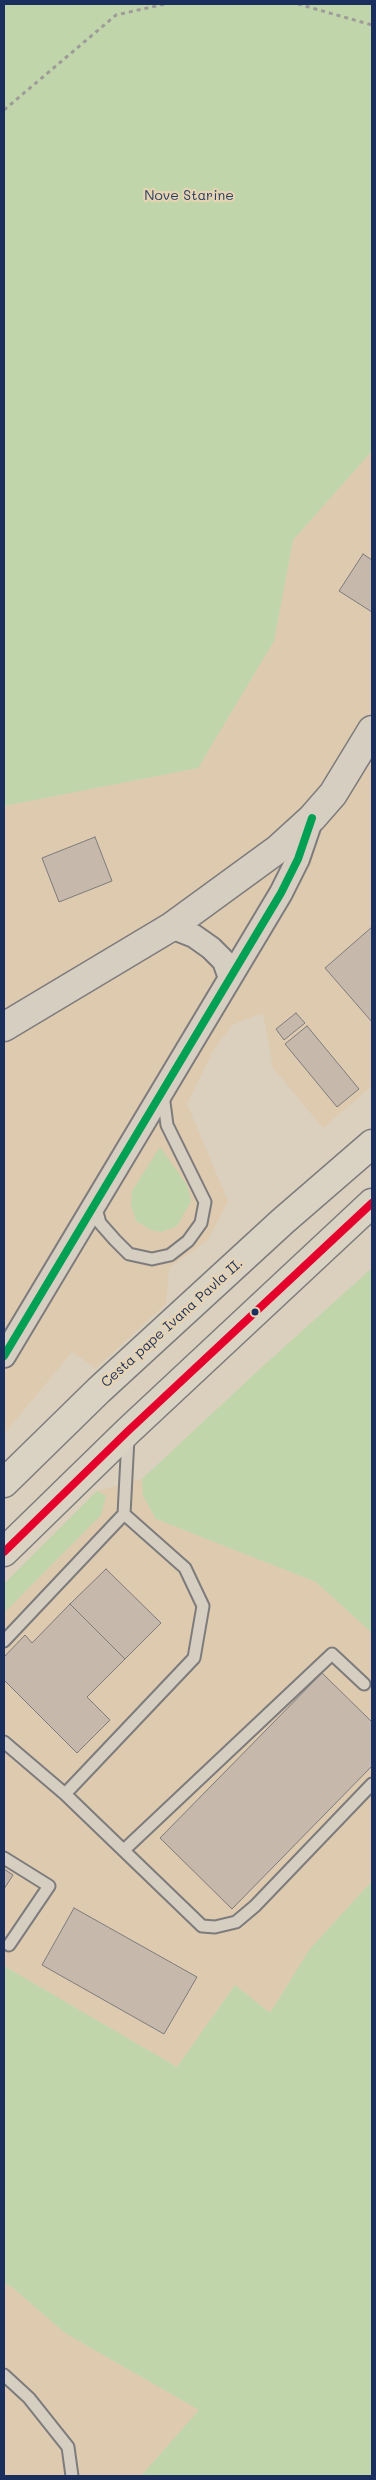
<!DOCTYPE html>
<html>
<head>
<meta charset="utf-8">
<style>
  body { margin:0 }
  #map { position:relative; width:376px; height:2480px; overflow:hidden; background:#dad0bd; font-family:Mali,sans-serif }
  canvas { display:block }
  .frame { position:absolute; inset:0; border:5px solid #1b2f5e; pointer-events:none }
</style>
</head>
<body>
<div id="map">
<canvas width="376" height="2480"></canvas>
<div class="frame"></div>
</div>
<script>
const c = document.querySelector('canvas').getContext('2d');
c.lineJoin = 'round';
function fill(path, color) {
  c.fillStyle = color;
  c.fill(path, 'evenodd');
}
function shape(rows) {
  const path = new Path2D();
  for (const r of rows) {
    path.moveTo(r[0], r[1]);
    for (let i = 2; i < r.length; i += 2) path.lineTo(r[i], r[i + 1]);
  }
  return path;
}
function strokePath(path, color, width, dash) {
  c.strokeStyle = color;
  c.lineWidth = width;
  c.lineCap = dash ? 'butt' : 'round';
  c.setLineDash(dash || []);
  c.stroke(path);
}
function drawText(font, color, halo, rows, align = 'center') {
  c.font = font + ' Mali,sans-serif';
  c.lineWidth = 4.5;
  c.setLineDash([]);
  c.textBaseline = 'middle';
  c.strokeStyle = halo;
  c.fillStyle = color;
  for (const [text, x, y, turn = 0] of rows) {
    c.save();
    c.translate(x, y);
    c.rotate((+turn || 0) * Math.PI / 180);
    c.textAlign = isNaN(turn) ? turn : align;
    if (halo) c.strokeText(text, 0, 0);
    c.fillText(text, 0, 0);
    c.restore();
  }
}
fill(shape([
  [372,451,372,1086,323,1128,273,1068,263,1013,232,1025,213,1051,187,1104,228,1201,208,1240,169,1268,166,1304,96,1368,72,1352,4,1434,4,806,198,768,274,641,293,540],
  [142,1479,143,1496,156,1519,316,1582,372,1633,372,1881,310,1949,270,2013,235,1985,177,2067,4,1966,4,1584,97,1491],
  [4,2283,12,2287,65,2333,199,2410,141,2476,4,2476]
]), '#decaaf');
fill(shape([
  [4,4,372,4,372,451,293,540,274,641,198,768,4,806],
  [160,1147,187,1185,191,1201,177,1226,161,1232,151,1230,136,1221,131,1205,132,1191],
  [372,1268,372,1633,316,1582,156,1519,143,1496,142,1479,262,1367],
  [97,1491,106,1496,101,1515,4,1613,4,1584],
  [372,1881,372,2476,141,2476,199,2410,65,2333,12,2287,4,2283,4,1966,177,2067,235,1985,270,2013,310,1949]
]), '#c0d6aa');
const building = shape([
  [363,554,372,560,372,612,339,591,363,554],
  [95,837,112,881,59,902,42,858,95,837],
  [372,927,372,1022,325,968,372,927],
  [296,1013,305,1023,284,1040,276,1029,296,1013],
  [307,1026,359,1089,337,1107,285,1044,307,1026],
  [106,1569,161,1623,125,1659,70,1604,106,1569],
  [70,1604,125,1659,87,1697,110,1720,77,1753,4,1680,4,1657,25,1635,32,1643,70,1604],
  [322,1673,372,1722,372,1766,232,1909,160,1838,322,1673],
  [4,1869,13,1875,4,1889,4,1869],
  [74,1908,197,1977,164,2034,42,1965,74,1908]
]);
fill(building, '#c6b9ab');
strokePath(building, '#7d7c7d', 1);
const service = shape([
  [95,1205,100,1223,115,1240,129,1254,152,1259,170,1255,188,1241,201,1223,205,1202,167,1125,163,1095],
  [4,1641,124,1514,128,1438],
  [4,1742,65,1794,194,1658,203,1606,185,1568,124,1514],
  [65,1794,202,1926,215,1927,236,1922,255,1906,372,1784],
  [124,1850,332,1654,364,1684],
  [4,1858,49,1886,9,1945],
  [4,2375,29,2398,68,2447,72,2476]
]);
const minor = shape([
  [171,927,194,936,211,948,224,961,230,978],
  [4,1356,281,893,298,859,312,818]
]);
const tertiary = shape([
  [4,1027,171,927,278,849,312,818,333,794,372,730]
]);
const trunk = shape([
  [4,1483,99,1390,283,1221,372,1144],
  [4,1552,128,1431,372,1203]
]);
strokePath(service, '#7d7c7d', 15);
strokePath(minor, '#7d7c7d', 26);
strokePath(tertiary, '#7d7c7d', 31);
strokePath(trunk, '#7d7c7d', 31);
strokePath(shape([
  [298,4,372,25],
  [4,110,116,15,165,4]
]), '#9e9b98', 3, [4, 4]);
strokePath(service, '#d6cec1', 11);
strokePath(minor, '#d6cec1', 22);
strokePath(tertiary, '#d6cec1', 28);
strokePath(trunk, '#dad2c3', 28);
strokePath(shape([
  [4,1356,281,893,298,859,312,818]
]), '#01a052', 8);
strokePath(shape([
  [4,1552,128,1431,372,1203]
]), '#e4002b', 8);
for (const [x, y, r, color] of [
  [255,1312,4.5,"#1b2f5e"]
]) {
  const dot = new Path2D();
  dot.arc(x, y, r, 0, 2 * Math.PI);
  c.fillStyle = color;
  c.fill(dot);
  strokePath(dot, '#e6d3b1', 2);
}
drawText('14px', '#294064', '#e6d3b1', [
  ["Nove Starine",189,196]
]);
drawText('14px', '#1b2f5e', '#e6d3b1', [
  ["Cesta pape Ivana Pavla II.",172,1323,-42]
]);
</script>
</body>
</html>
